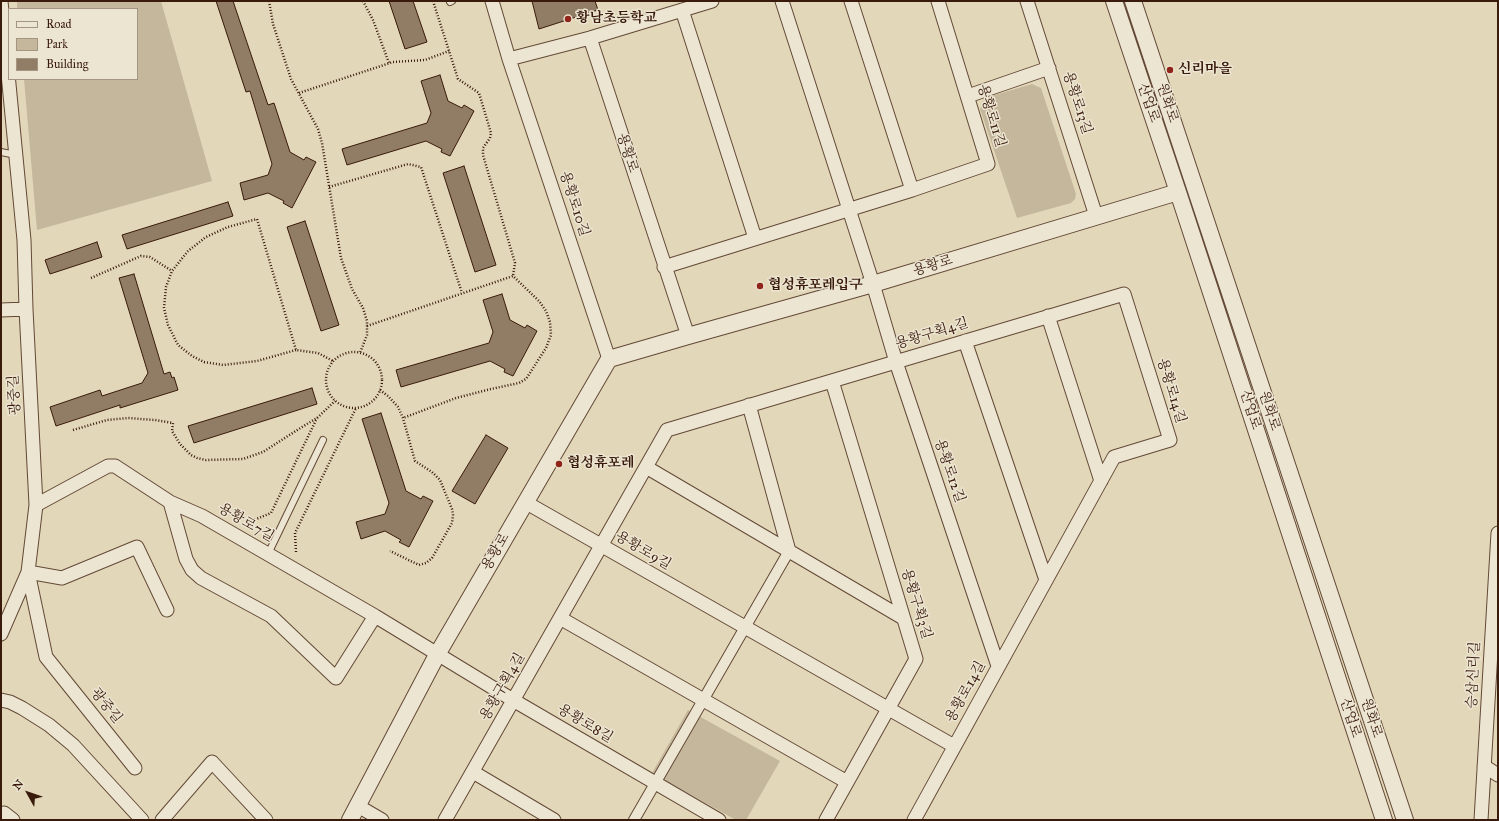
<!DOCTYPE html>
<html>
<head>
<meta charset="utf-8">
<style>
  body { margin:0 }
  #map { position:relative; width:1499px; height:821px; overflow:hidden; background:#e2d7b9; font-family:"IM FELL Great Primer",serif }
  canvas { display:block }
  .frame { position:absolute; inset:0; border:2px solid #391a0b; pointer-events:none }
  .legend { position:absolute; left:8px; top:8px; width:130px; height:72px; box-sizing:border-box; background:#ece5d2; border:1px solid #a49482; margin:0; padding:5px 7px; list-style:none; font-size:12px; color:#391a0b }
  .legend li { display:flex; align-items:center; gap:8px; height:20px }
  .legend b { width:20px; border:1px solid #a49482 }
  .north { position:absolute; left:8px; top:773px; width:40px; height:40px; -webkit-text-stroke:3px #ece5d2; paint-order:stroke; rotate:310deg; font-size:11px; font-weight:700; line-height:16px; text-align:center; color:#391a0b }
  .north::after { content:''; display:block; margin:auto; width:14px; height:18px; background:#391a0b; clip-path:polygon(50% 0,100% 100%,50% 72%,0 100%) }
</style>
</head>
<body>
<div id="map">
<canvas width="1499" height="821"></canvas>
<div class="frame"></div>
<ul class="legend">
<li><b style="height:5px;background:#ece5d2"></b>Road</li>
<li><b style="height:11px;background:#c5b79b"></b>Park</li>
<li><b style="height:11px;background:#917c65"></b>Building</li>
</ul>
<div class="north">N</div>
</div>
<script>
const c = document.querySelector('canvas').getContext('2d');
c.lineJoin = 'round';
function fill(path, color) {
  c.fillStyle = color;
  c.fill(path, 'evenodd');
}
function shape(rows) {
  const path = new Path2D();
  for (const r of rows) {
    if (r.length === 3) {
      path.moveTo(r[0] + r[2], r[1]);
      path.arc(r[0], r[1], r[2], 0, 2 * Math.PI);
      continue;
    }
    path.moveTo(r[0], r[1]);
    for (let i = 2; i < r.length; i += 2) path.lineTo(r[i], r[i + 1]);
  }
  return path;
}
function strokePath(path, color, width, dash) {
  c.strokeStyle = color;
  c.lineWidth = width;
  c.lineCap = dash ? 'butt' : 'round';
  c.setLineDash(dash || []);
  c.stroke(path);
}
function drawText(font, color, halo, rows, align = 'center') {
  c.font = font + ' "IM FELL Great Primer","Noto Serif KR",serif';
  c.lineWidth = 3;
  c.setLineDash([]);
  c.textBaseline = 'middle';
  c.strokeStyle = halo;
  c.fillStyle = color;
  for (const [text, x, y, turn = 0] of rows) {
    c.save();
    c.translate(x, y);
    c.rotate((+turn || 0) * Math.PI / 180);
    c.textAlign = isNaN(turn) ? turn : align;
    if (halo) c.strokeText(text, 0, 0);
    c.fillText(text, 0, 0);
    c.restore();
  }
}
fill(shape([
  [17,1,161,1,212,181,37,230,24,79,137,79,137,9,17,9],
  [1032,84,1041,88,1076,194,1075,199,1071,203,1017,218,980,109,985,98],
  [688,710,780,761,746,820,736,820,652,773]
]), '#c5b79b');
const building = shape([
  [216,1,233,1,268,105,274,103,290,152,304,160,306,157,316,162,292,208,283,203,284,201,268,193,244,200,240,183,268,175,272,164,250,91,246,92,216,1],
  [389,1,413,1,427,42,405,49,389,1],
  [532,1,595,1,598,10,539,29,532,1],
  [440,75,448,101,462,108,464,105,474,111,450,156,441,152,442,149,426,141,347,165,342,149,427,123,431,113,421,81,440,75],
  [464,166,496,265,475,272,443,173,464,166],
  [228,202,233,216,127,249,122,235,228,202],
  [305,221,339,325,321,331,287,227,305,221],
  [97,242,102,257,50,274,45,260,97,242],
  [134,274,164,374,170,372,172,378,174,377,178,390,120,408,120,405,56,426,50,407,100,390,102,396,142,383,148,373,119,278,134,274],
  [502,294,510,320,525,328,527,325,537,331,513,376,504,372,505,369,490,361,401,387,396,370,489,343,493,332,483,300,502,294],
  [312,388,317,404,194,443,188,426,312,388],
  [381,413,406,491,421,499,423,496,433,501,409,547,399,542,401,540,385,531,361,539,356,522,385,514,389,503,362,419,381,413],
  [486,435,508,448,475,504,452,491,486,435]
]);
fill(building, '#917c65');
strokePath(building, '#391a0b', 1);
const service = shape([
  [450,2,452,1],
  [1,152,16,155],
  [268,554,323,440]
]);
const pedestrian = shape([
  [634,820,789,551]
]);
const minor = shape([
  [492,1,509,59,609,359],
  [782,1,873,284,896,362,998,666],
  [851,1,912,190],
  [1027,1,1096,216],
  [682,10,755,238],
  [590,38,688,336],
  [509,59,590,38,712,1],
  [968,96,1049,68],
  [664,267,912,190,988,164,938,1],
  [1,310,26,309],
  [1048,316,1101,481],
  [965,341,1046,580],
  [749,405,789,551],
  [646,467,903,618],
  [170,502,186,559,192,570,201,578,271,616,336,678,375,616],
  [525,502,954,746],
  [36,505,108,466,115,466,170,502,202,516,375,616,513,700,719,820],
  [560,618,847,782],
  [1,634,28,572,36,505,26,309,24,240,1,1],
  [1,700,10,702,22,708,49,725,73,745,142,820],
  [1484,766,1498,775],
  [135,768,46,657,28,572,62,578,137,547,167,610],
  [473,772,554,820],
  [358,806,382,820],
  [2,820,4,813,13,820],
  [162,820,212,762,266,820],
  [445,820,667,430,1124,294,1170,440,1114,457,914,820],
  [826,820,916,659,832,381],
  [1481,820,1498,533]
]);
const tertiary = shape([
  [1114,1,1178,192,1384,820],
  [1133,1,1405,820],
  [350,820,438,653,609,359,688,336,873,284,1178,192]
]);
strokePath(service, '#634936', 8);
strokePath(pedestrian, '#634936', 12);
strokePath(minor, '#634936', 15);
strokePath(tertiary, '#634936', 18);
strokePath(shape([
  [269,1,273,24,291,79,318,129,322,143,341,258,352,289,363,308,367,321,367,335,360,353],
  [363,1,373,20,389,63],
  [433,1,458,79,479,93,491,133,490,138,483,148,483,155,515,263,513,276],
  [299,93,393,62,425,60,449,51],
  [329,187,408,164,421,167,462,293],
  [91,278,141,256,150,257,172,271],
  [367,326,513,276,539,301,546,311,550,322,551,335,546,348,526,379,519,383,491,389,456,398,403,418],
  [296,350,257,361,223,365,204,362,192,356,178,345,168,325,164,308,166,287,172,271,188,251,206,237,228,227,257,219,296,350,318,353,333,361],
  [354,380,28],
  [380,390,388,396,398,407,403,418,415,461,432,472,440,480,452,509,453,515,452,523,432,558,426,563,419,565,390,551],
  [73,430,107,420,128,418,155,420,173,423,172,431,180,444,191,455,197,458,206,460,243,459,263,452,302,427,317,418,335,401],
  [249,522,271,513,317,418],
  [296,552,295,533,356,408]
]), '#391a0b', 2.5, [1, 2]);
strokePath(service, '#ece5d2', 6);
strokePath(pedestrian, '#ece5d2', 10);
strokePath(minor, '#ece5d2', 13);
strokePath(tertiary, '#ece5d2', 16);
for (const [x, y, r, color] of [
  [568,19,4,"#8f2418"],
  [1170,70,4,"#8f2418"],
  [760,286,4,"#8f2418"],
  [559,464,4,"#8f2418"]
]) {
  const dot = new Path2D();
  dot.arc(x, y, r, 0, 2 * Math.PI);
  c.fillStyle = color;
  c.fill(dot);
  strokePath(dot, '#ece5d2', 1.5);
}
drawText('bold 14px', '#391a0b', '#ece5d2', [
  ["황남초등학교",576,19],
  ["신리마을",1178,70],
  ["협성휴포레입구",768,286],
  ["협성휴포레",567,464]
], 'left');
drawText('14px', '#391a0b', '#ece5d2', [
  ["용황로13길",1077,103,72],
  ["산업로",1148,103,71],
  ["원화로",1167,103,72],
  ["용황로11길",991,116,73],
  ["용황로",627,153,72],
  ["용황로10길",574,204,72],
  ["용황로",933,266,-17],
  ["용황구획4길",932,334,-17],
  ["용황로14길",1171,391,73],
  ["광중길",15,395,-93],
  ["산업로",1250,410,72],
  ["원화로",1269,411,72],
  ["용황로12길",949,471,71],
  ["용황로7길",246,523,30],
  ["용황로9길",643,551,30],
  ["용황로",496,552,-60],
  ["용황구획3길",916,604,73],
  ["승삼신리길",1474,675,-87],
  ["용황구획4길",503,687,-60],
  ["용황로14길",966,692,-61],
  ["광중길",106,706,51],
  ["산업로",1350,718,72],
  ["원화로",1371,718,72],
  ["용황로8길",585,724,31]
]);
</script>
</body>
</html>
